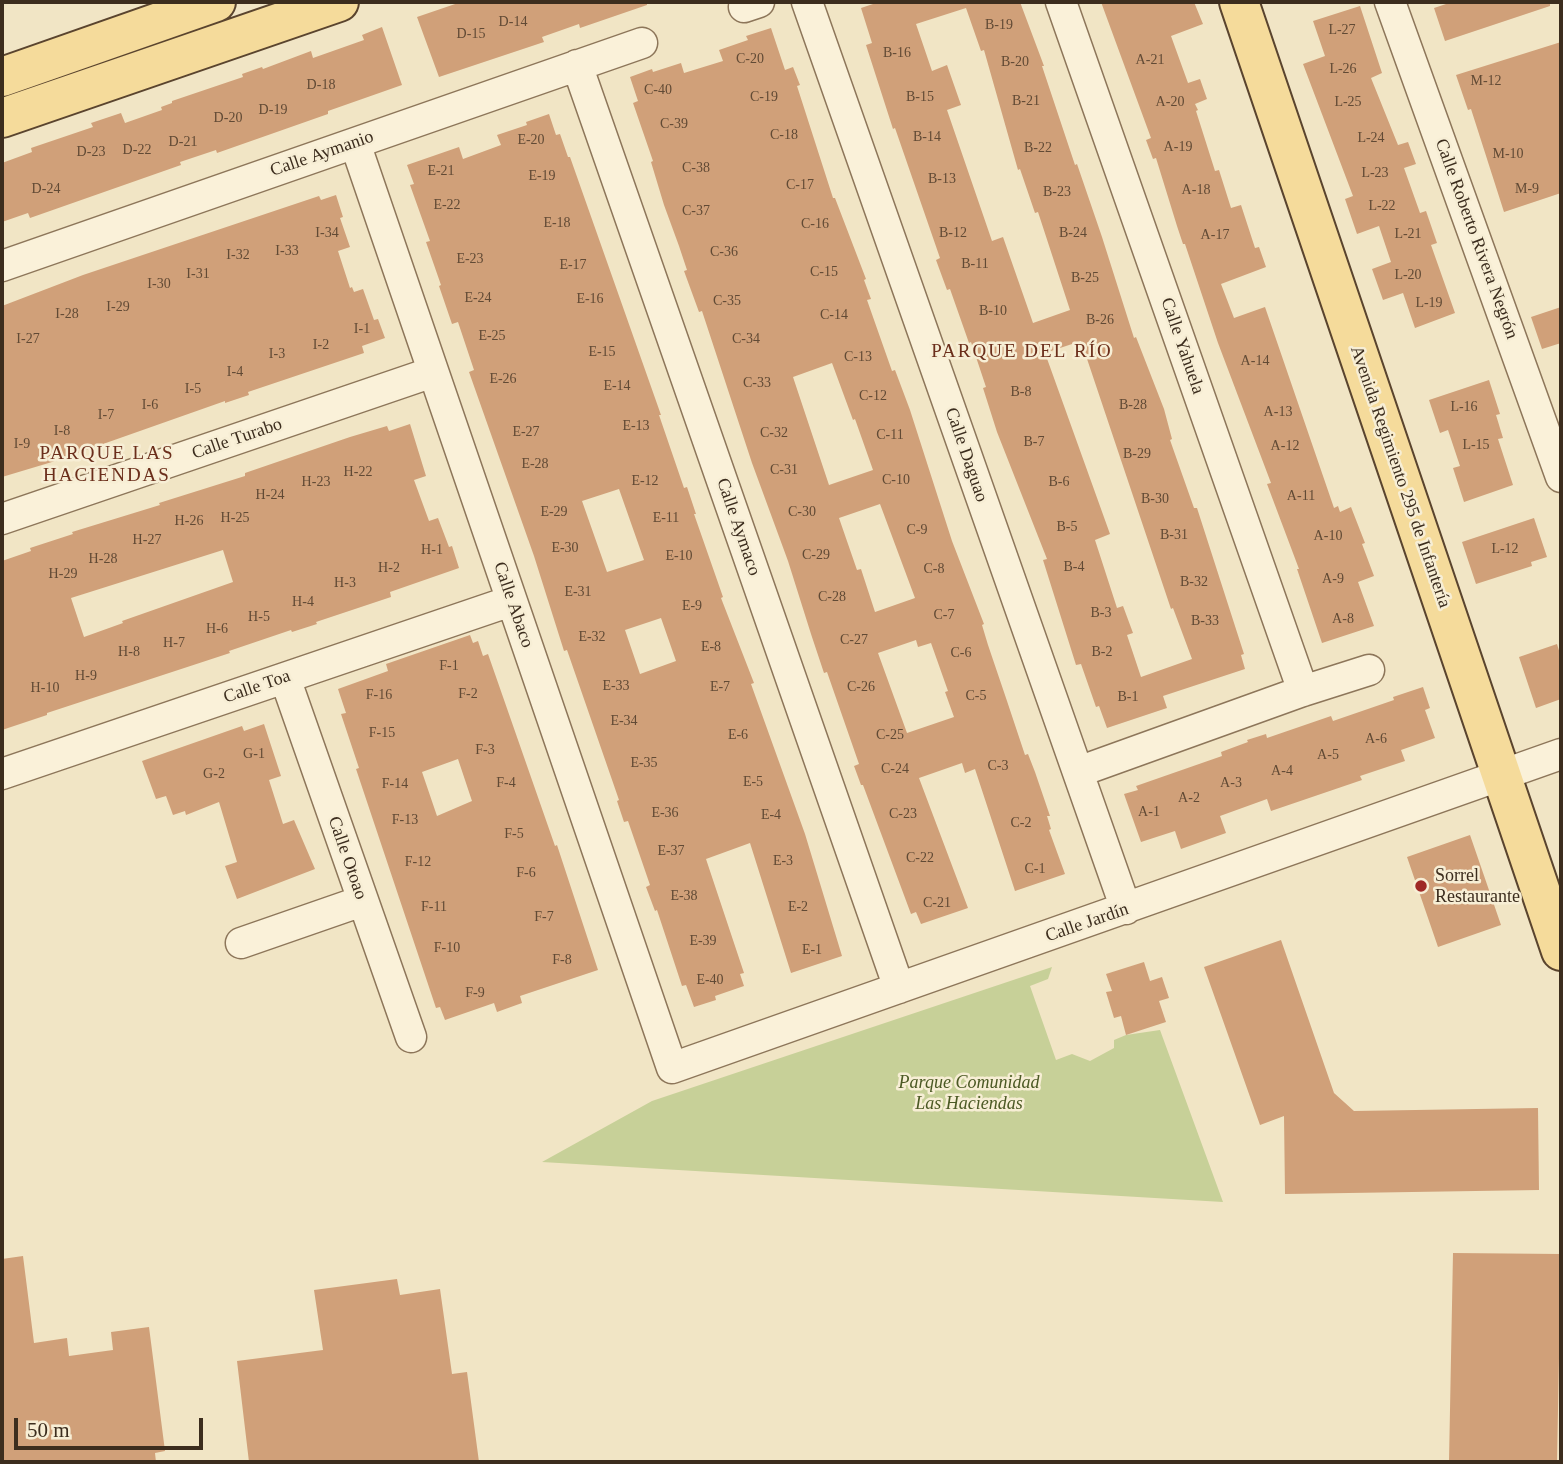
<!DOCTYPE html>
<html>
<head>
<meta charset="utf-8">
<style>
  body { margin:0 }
  #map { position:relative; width:1563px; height:1464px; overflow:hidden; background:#f1e5c5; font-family:"Times New Roman",serif }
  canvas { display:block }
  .frame { position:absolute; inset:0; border:4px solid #3c2d1e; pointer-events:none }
  .scale { position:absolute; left:14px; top:1418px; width:189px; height:32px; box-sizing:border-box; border:4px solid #3c2d1e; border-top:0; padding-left:9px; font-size:21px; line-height:24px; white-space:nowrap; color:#3c2d1e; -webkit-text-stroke:5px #f7eed5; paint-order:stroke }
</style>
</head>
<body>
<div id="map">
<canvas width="1563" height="1464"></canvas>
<div class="frame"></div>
<div class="scale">50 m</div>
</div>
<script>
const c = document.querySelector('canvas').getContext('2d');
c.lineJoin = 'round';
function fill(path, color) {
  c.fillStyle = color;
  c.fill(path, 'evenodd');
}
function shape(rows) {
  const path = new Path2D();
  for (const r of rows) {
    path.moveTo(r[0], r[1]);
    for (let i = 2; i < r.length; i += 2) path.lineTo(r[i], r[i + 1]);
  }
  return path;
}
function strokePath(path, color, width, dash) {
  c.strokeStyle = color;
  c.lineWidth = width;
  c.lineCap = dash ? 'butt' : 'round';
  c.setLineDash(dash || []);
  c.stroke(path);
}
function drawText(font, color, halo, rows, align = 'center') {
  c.font = font + ' "Times New Roman",serif';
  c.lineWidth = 5;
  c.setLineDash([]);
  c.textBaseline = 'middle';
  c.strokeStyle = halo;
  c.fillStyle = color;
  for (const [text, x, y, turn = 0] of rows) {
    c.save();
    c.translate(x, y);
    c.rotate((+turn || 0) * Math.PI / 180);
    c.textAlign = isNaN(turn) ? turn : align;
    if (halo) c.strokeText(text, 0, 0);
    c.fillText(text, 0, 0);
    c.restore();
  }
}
fill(shape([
  [1052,967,1048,979,1030,986,1056,1060,1072,1054,1090,1061,1114,1048,1114,1040,1126,1035,1160,1030,1223,1202,542,1162,652,1101]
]), '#c7d098');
fill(shape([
  [461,2,647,2,647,5,580,28,579,24,542,37,544,42,439,77,417,17],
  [879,2,1020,2,1044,66,1042,66,1075,165,1077,164,1102,237,1134,338,1136,337,1164,409,1172,439,1170,440,1194,508,1197,508,1244,654,1241,655,1245,669,1163,696,1167,708,1107,728,1099,706,1096,707,1081,664,1076,665,1043,560,1047,559,997,432,983,388,986,387,971,342,969,343,950,289,947,290,936,260,940,258,895,128,893,129,866,45,872,43,861,8],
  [966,8,981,51,984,50,1018,170,1020,169,1035,213,1038,212,1070,310,1033,323,1003,237,992,241,947,110,961,105,947,65,932,71,916,24],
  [1081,341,1171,609,1173,608,1192,659,1141,677,1127,635,1133,633,1123,606,1117,608,1095,540,1110,534,1045,353],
  [1101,2,1194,2,1203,24,1171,36,1188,83,1200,79,1207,99,1195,104,1198,110,1196,111,1215,171,1219,170,1231,208,1241,205,1255,248,1259,247,1266,267,1221,284,1234,318,1265,307,1334,508,1338,506,1340,512,1351,507,1365,543,1362,544,1374,576,1358,582,1374,626,1322,643,1297,569,1299,569,1267,484,1271,483,1218,343,1185,244,1183,244,1177,226,1156,158,1153,159,1146,140,1151,138],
  [1452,2,1550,2,1550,6,1445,41,1434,8],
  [1360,6,1382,73,1371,78,1398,145,1408,142,1416,164,1404,168,1420,213,1426,211,1437,243,1431,245,1455,313,1415,328,1403,293,1383,300,1372,269,1391,262,1379,226,1357,234,1345,199,1353,196,1303,64,1325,56,1313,21],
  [382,27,402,85,328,111,328,114,217,153,216,150,180,162,181,165,30,218,28,213,2,222,2,163,32,152,31,148,93,127,91,123,121,113,125,123,162,110,161,107,172,103,172,101,243,77,242,74,262,67,263,69,311,51,313,58,364,40,362,35],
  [771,28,785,70,793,67,800,85,797,86,833,198,835,198,866,279,864,280,871,299,867,300,892,371,895,370,910,410,952,541,984,624,982,625,988,645,1007,701,1025,755,1028,754,1035,772,1050,816,1047,816,1051,829,1049,830,1065,874,1015,891,975,769,965,773,962,763,919,778,968,908,921,924,916,912,911,914,863,785,861,785,854,766,859,764,827,672,824,673,811,634,788,561,752,463,702,311,699,312,684,271,687,270,679,246,664,205,651,162,653,161,633,103,638,101,630,77,652,69,653,72,681,63,684,73,723,61,719,50,748,40,746,36],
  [832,363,853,420,855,419,873,470,829,485,793,377],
  [880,504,915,598,875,612,861,569,857,570,839,518],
  [916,640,918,647,931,643,948,691,945,692,954,717,907,733,878,653],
  [1561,42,1561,193,1504,212,1471,109,1468,110,1456,75],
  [549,114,556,135,560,134,568,157,570,157,661,415,659,415,684,488,687,487,696,514,694,514,723,597,721,598,754,683,751,684,805,834,842,956,791,973,750,843,706,859,744,973,740,974,744,986,715,996,716,1000,694,1007,686,985,682,986,657,910,655,911,646,887,650,885,628,821,624,822,617,801,619,800,567,650,564,651,534,556,469,372,474,370,458,322,452,324,439,286,441,285,426,242,430,241,410,185,414,184,407,165,459,147,463,159,501,145,497,135,527,125,526,122],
  [619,489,644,560,607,572,582,501],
  [661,618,676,661,640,674,625,630],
  [336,195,343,217,340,218,350,247,338,251,350,288,352,287,354,292,363,289,374,320,378,319,385,338,362,346,364,353,248,392,249,395,225,403,225,401,52,462,2,477,2,306,83,275,319,196,321,200],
  [1561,307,1561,343,1542,349,1531,317],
  [1489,380,1500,414,1496,415,1503,438,1498,439,1513,485,1464,502,1453,468,1460,466,1448,430,1440,433,1429,400],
  [410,424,426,476,414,480,429,521,438,518,449,547,452,546,459,568,390,592,391,597,316,622,317,624,292,632,291,630,229,651,230,653,47,713,47,715,2,730,2,561,31,551,30,548,73,534,72,532,160,505,159,503,245,476,245,473,350,437,387,426,389,431],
  [223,550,233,582,122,621,123,623,84,637,71,598],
  [1534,518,1547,557,1531,562,1532,566,1476,584,1462,542],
  [470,635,473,643,478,641,483,656,488,654,555,846,557,845,598,970,520,996,522,1003,497,1012,494,1003,445,1020,440,1007,436,1008,356,769,359,768,341,714,346,713,338,689,388,671,386,664],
  [458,759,472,801,437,816,422,772],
  [1557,644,1561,657,1561,699,1536,708,1519,657],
  [1423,687,1430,708,1425,710,1435,738,1401,750,1405,761,1360,776,1362,780,1271,811,1267,799,1220,816,1226,833,1181,849,1175,831,1141,842,1124,794,1138,790,1136,786,1222,756,1221,752,1248,742,1247,740,1266,734,1267,738,1331,716,1333,721,1394,700,1393,697],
  [264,724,281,776,269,780,283,824,294,820,315,869,237,899,225,866,237,862,219,802,186,815,185,811,173,815,166,796,156,799,142,761,242,726,244,731],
  [1470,835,1501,925,1438,947,1407,857],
  [1281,940,1334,1093,1354,1111,1538,1108,1539,1190,1285,1194,1284,1116,1260,1125,1204,967],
  [1144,962,1150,981,1162,977,1169,998,1159,1001,1166,1022,1126,1035,1121,1016,1114,1018,1106,992,1112,991,1106,974],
  [1453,1253,1561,1254,1557,1462,1449,1462],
  [23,1256,34,1343,67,1338,69,1356,113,1350,111,1332,149,1327,165,1451,155,1453,156,1462,2,1462,2,1259],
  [397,1279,400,1295,440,1289,452,1374,467,1372,479,1462,249,1462,237,1361,323,1350,314,1290]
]), '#d0a079');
const minor = shape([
  [807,2,1126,909],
  [1061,2,1303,691],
  [1390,2,1561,477],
  [744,7,759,2],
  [577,65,899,988],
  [355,143,672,1068,1561,754],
  [2,266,642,43],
  [2,519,433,372],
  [285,678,411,1037],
  [1078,772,1303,691,1369,670],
  [2,774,511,601],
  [241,943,362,901]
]);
const major = shape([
  [1239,2,1561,951],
  [2,77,216,2],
  [2,118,339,2]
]);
strokePath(minor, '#8d765a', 33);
strokePath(major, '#5a442e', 42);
strokePath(minor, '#faf1d9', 30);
strokePath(major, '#f5db9b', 38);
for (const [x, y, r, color] of [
  [1421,886,7,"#9f2926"]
]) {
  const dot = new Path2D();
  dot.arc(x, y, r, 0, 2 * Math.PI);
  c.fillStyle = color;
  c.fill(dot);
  strokePath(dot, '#f7eed5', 2.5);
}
drawText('14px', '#614a35', null, [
  ["D-14",513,22],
  ["B-19",999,25],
  ["L-27",1342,30],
  ["D-15",471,34],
  ["B-16",897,53],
  ["C-20",750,59],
  ["A-21",1150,60],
  ["B-20",1015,62],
  ["L-26",1343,69],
  ["M-12",1486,81],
  ["D-18",321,85],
  ["C-40",658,90],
  ["C-19",764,97],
  ["B-15",920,97],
  ["B-21",1026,101],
  ["A-20",1170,102],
  ["L-25",1348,102],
  ["D-19",273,110],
  ["D-20",228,118],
  ["C-39",674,124],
  ["C-18",784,135],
  ["B-14",927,137],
  ["L-24",1371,138],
  ["E-20",531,140],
  ["D-21",183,142],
  ["A-19",1178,147],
  ["B-22",1038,148],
  ["D-22",137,150],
  ["D-23",91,152],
  ["M-10",1508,154],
  ["C-38",696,168],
  ["E-21",441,171],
  ["L-23",1375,173],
  ["E-19",542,176],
  ["B-13",942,179],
  ["C-17",800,185],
  ["D-24",46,189],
  ["M-9",1527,189],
  ["A-18",1196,190],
  ["B-23",1057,192],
  ["E-22",447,205],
  ["L-22",1382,206],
  ["C-37",696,211],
  ["E-18",557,223],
  ["C-16",815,224],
  ["I-34",327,233],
  ["B-12",953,233],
  ["B-24",1073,233],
  ["L-21",1408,234],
  ["A-17",1215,235],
  ["I-33",287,251],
  ["C-36",724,252],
  ["I-32",238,255],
  ["E-23",470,259],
  ["B-11",975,264],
  ["E-17",573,265],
  ["C-15",824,272],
  ["I-31",198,274],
  ["L-20",1408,275],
  ["B-25",1085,278],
  ["I-30",159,284],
  ["E-24",478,298],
  ["E-16",590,299],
  ["C-35",727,301],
  ["L-19",1429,303],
  ["I-29",118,307],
  ["B-10",993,311],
  ["I-28",67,314],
  ["C-14",834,315],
  ["B-26",1100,320],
  ["I-1",362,329],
  ["E-25",492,336],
  ["I-27",28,339],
  ["C-34",746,339],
  ["I-2",321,345],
  ["E-15",602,352],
  ["I-3",277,354],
  ["C-13",858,357],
  ["A-14",1255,361],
  ["I-4",235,372],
  ["E-26",503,379],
  ["C-33",757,383],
  ["E-14",617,386],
  ["I-5",193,389],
  ["B-8",1021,392],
  ["C-12",873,396],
  ["I-6",150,405],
  ["B-28",1133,405],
  ["L-16",1464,407],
  ["A-13",1278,412],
  ["I-7",106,415],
  ["E-13",636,426],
  ["I-8",62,431],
  ["E-27",526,432],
  ["C-32",774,433],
  ["C-11",890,435],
  ["B-7",1034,442],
  ["I-9",22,444],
  ["L-15",1476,445],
  ["A-12",1285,446],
  ["B-29",1137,454],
  ["E-28",535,464],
  ["C-31",784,470],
  ["H-22",358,472],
  ["C-10",896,480],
  ["E-12",645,481],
  ["H-23",316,482],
  ["B-6",1059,482],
  ["H-24",270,495],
  ["A-11",1301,496],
  ["B-30",1155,499],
  ["E-29",554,512],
  ["C-30",802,512],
  ["H-25",235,518],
  ["E-11",666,518],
  ["H-26",189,521],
  ["B-5",1067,527],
  ["C-9",917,530],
  ["B-31",1174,535],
  ["A-10",1328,536],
  ["H-27",147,540],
  ["E-30",565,548],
  ["L-12",1505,549],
  ["H-1",432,550],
  ["C-29",816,555],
  ["E-10",679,556],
  ["H-28",103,559],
  ["B-4",1074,567],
  ["H-2",389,568],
  ["C-8",934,569],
  ["H-29",63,574],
  ["A-9",1333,579],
  ["B-32",1194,582],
  ["H-3",345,583],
  ["E-31",578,592],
  ["C-28",832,597],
  ["H-4",303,602],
  ["E-9",692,606],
  ["B-3",1101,613],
  ["C-7",944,615],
  ["H-5",259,617],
  ["A-8",1343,619],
  ["B-33",1205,621],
  ["H-6",217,629],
  ["E-32",592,637],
  ["C-27",854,640],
  ["H-7",174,643],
  ["E-8",711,647],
  ["H-8",129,652],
  ["B-2",1102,652],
  ["C-6",961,653],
  ["F-1",449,666],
  ["H-9",86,676],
  ["E-33",616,686],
  ["E-7",720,687],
  ["C-26",861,687],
  ["H-10",45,688],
  ["F-2",468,694],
  ["F-16",379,695],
  ["C-5",976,696],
  ["B-1",1128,697],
  ["E-34",624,721],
  ["F-15",382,733],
  ["E-6",738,735],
  ["C-25",890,735],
  ["A-6",1376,739],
  ["F-3",485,750],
  ["G-1",254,754],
  ["A-5",1328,755],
  ["E-35",644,763],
  ["C-3",998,766],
  ["C-24",895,769],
  ["A-4",1282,771],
  ["G-2",214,774],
  ["E-5",753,782],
  ["F-4",506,783],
  ["A-3",1231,783],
  ["F-14",395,784],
  ["A-2",1189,798],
  ["A-1",1149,812],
  ["E-36",665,813],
  ["C-23",903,814],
  ["E-4",771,815],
  ["F-13",405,820],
  ["C-2",1021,823],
  ["F-5",514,834],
  ["E-37",671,851],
  ["C-22",920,858],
  ["E-3",783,861],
  ["F-12",418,862],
  ["C-1",1035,869],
  ["F-6",526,873],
  ["E-38",684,896],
  ["C-21",937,903],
  ["F-11",434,907],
  ["E-2",798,907],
  ["F-7",544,917],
  ["E-39",703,941],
  ["F-10",447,948],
  ["E-1",812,950],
  ["F-8",562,960],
  ["E-40",710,980],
  ["F-9",475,993]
]);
drawText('18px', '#3c2d1e', '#f7eed5', [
  ["Calle Aymanio",322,154,-19],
  ["Calle Roberto Rivera Negrón",1476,239,70],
  ["Calle Yahuela",1182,346,71],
  ["Calle Turabo",237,439,-19],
  ["Calle Daguao",966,455,71],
  ["Avenida Regimiento 295 de Infantería",1400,477,71],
  ["Calle Aymaco",738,527,71],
  ["Calle Abaco",513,605,71],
  ["Calle Toa",257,687,-19],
  ["Calle Otoao",347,858,71],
  ["Calle Jardín",1087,923,-19]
]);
drawText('18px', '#3c2d1e', '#f7eed5', [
  ["Sorrel",1435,876],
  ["Restaurante",1435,897]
], 'left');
drawText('italic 18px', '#4b5924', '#f7eed5', [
  ["Parque Comunidad",969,1083],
  ["Las Haciendas",969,1104]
]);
c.letterSpacing = '2px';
drawText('19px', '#6b2e1b', '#f7eed5', [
  ["PARQUE DEL RÍO",1022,352],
  ["PARQUE LAS",107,454],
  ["HACIENDAS",107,476]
]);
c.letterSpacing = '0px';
</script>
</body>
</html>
